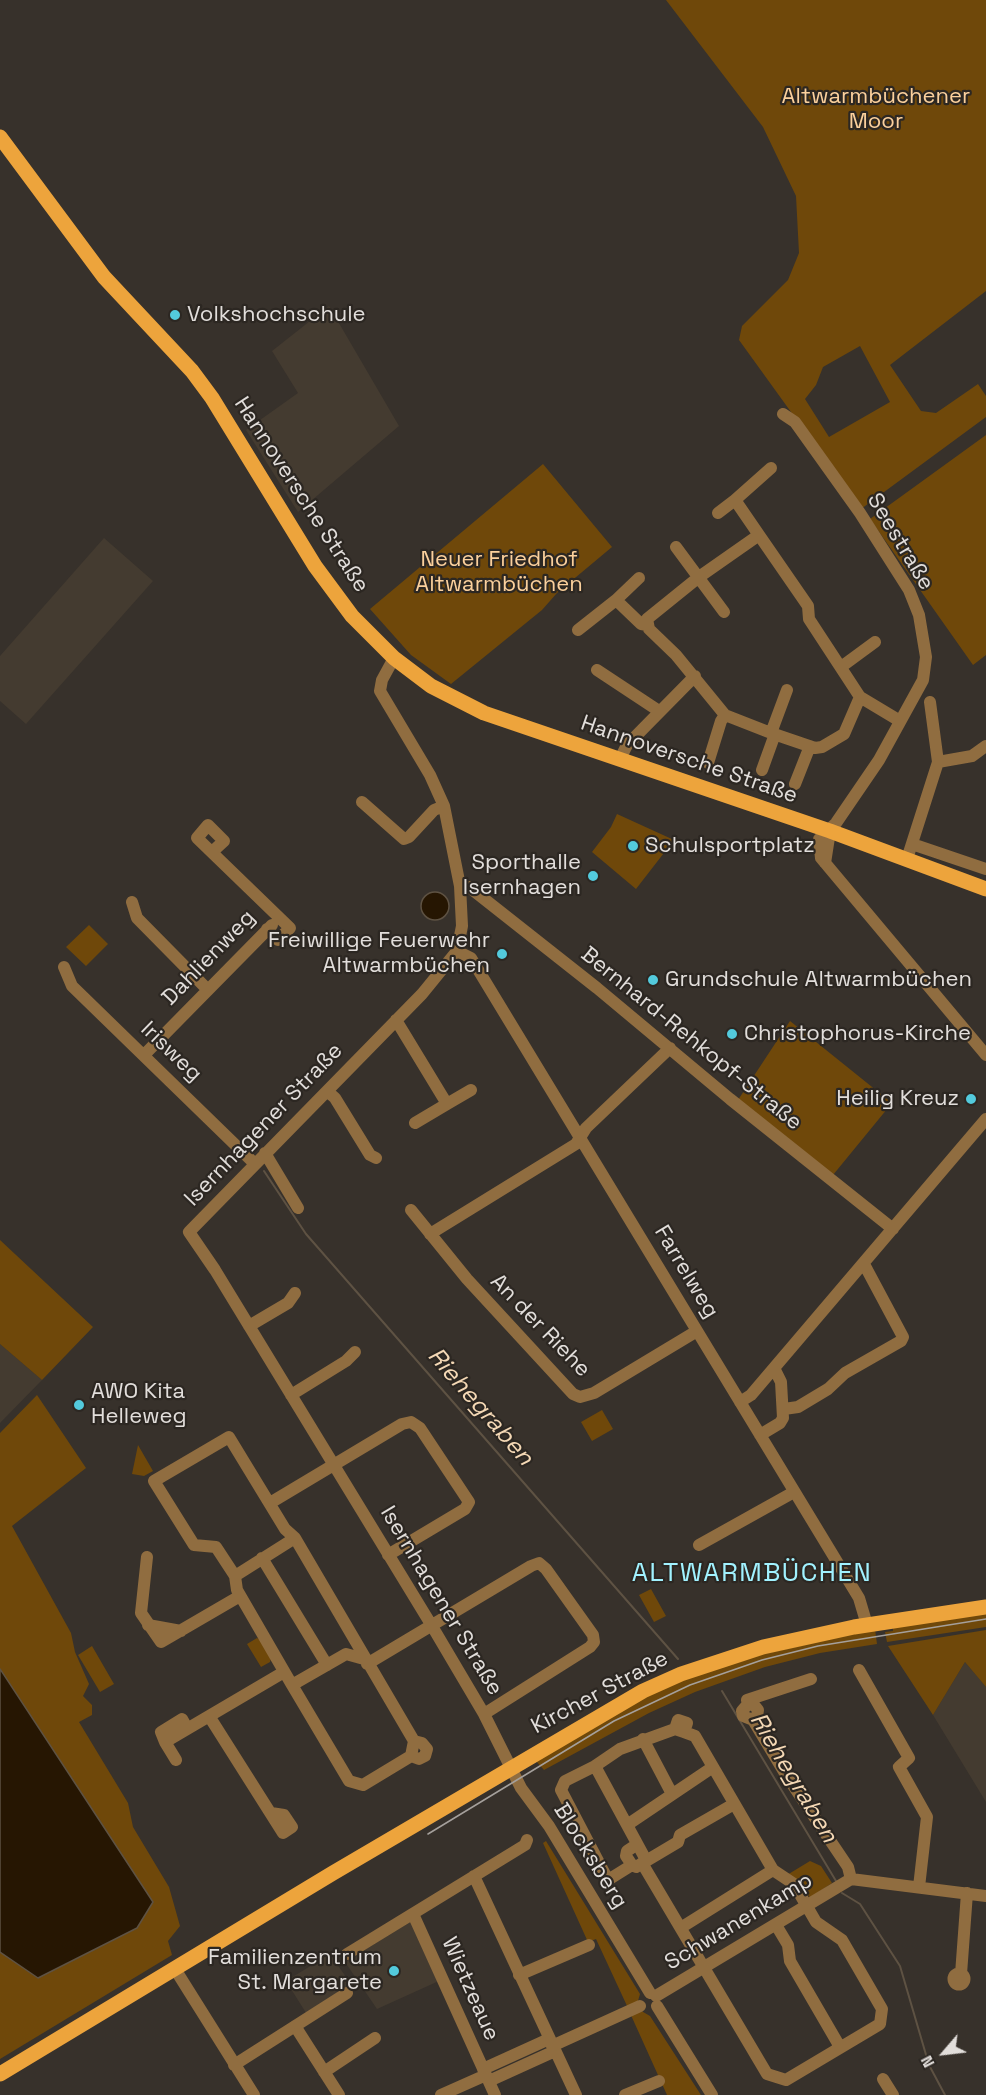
<!DOCTYPE html>
<html>
<head>
<meta charset="utf-8">
<style>
  body { margin:0 }
  #map { position:relative; width:986px; height:2095px; overflow:hidden; background:#37312b; font-family:"Space Grotesk",sans-serif }
  canvas { display:block }
  .north { position:absolute; left:914px; top:2023px; width:60px; height:60px; -webkit-text-stroke:4px #2c2722; paint-order:stroke; rotate:242deg; font-size:16px; font-weight:700; line-height:24px; text-align:center; color:#e2dedb }
  .north::after { content:''; display:block; margin:auto; width:21px; height:27px; background:#e2dedb; clip-path:polygon(50% 0,100% 100%,50% 72%,0 100%) }
</style>
</head>
<body>
<div id="map">
<canvas width="986" height="2095"></canvas>
<div class="north">N</div>
</div>
<script>
const c = document.querySelector('canvas').getContext('2d');
c.lineJoin = 'round';
function fill(path, color) {
  c.fillStyle = color;
  c.fill(path, 'evenodd');
}
function shape(rows) {
  const path = new Path2D();
  for (const r of rows) {
    if (r.length === 3) {
      path.moveTo(r[0] + r[2], r[1]);
      path.arc(r[0], r[1], r[2], 0, 2 * Math.PI);
      continue;
    }
    path.moveTo(r[0], r[1]);
    for (let i = 2; i < r.length; i += 2) path.lineTo(r[i], r[i + 1]);
  }
  return path;
}
function strokePath(path, color, width, dash) {
  c.strokeStyle = color;
  c.lineWidth = width;
  c.lineCap = dash ? 'butt' : 'round';
  c.setLineDash(dash || []);
  c.stroke(path);
}
function drawText(font, color, halo, rows, align = 'center') {
  c.font = font + ' "Space Grotesk",sans-serif';
  c.lineWidth = 4.5;
  c.setLineDash([]);
  c.textBaseline = 'middle';
  c.strokeStyle = halo;
  c.fillStyle = color;
  for (const [text, x, y, turn = 0] of rows) {
    c.save();
    c.translate(x, y);
    c.rotate((+turn || 0) * Math.PI / 180);
    c.textAlign = isNaN(turn) ? turn : align;
    if (halo) c.strokeText(text, 0, 0);
    c.fillText(text, 0, 0);
    c.restore();
  }
}
fill(shape([
  [329,306,399,426,298,512,246,430,298,393,272,351],
  [104,538,153,581,26,724,0,701,0,656],
  [0,1344,42,1380,0,1423],
  [965,1662,986,1687,986,1802,933,1715],
  [412,1921,441,1980,377,2009,345,1962],
  [330,1954,353,1987,308,2016,286,1981]
]), '#443b30');
fill(shape([
  [666,0,986,0,986,291,890,365,921,411,936,413,978,384,986,396,986,417,861,509,739,340,742,326,788,280,799,253,796,196,763,127],
  [860,346,890,402,829,437,805,399,816,385,823,367],
  [986,435,986,655,973,665,870,519],
  [543,464,612,547,557,593,542,610,451,684,411,655,370,609],
  [617,814,674,840,636,889,592,852,611,827],
  [89,925,108,944,86,966,66,947],
  [790,1021,892,1103,833,1175,738,1100],
  [0,1240,93,1327,42,1380,0,1344],
  [37,1395,86,1468,12,1526,71,1633,75,1652,89,1684,83,1696,92,1705,92,1715,79,1722,128,1803,133,1827,169,1887,180,1926,168,1941,172,1955,0,2059,0,1952,38,1978,153,1902,0,1669,0,1433],
  [602,1410,613,1429,592,1441,581,1422],
  [138,1445,153,1471,144,1476,132,1474],
  [651,1589,666,1616,654,1622,639,1595],
  [986,1612,986,1627,887,1642,885,1632,893,1631,893,1626],
  [875,1629,877,1644,820,1653,765,1667,695,1692,649,1713,544,1770,536,1761,641,1698,724,1663],
  [986,1630,986,1687,965,1662,933,1715,888,1646],
  [257,1638,266,1643,272,1653,270,1662,261,1667,247,1644],
  [92,1646,114,1684,100,1692,78,1655],
  [546,1841,640,1994,638,2001,628,2008,596,1939,588,1942,543,1843],
  [810,1861,821,1866,832,1883,810,1898,800,1882,787,1875],
  [638,2009,650,2016,701,2095,667,2095,630,2013]
]), '#6f480a');
const water = shape([
  [435,906,14],
  [0,1669,153,1902,137,1928,38,1978,0,1952,0,1669]
]);
fill(water, '#261602');
strokePath(water, '#5e5243', 1.5);
strokePath(shape([
  [264,1171,306,1234,678,1659],
  [722,1691,836,1881],
  [842,1893,860,1904,900,1966,929,2065,945,2095]
]), '#5e5243', 2);
strokePath(shape([
  [783,414,795,422,860,513,909,590,919,615,926,657,923,680,879,760,836,823,819,839,821,858,986,1055],
  [735,500,771,468],
  [718,513,735,500,759,535],
  [676,547,724,612],
  [639,578,616,600,641,624,647,625],
  [578,630,616,600],
  [394,658,382,680,380,691,430,775,444,806,460,886,462,926,457,951,422,994,189,1232,215,1270,432,1626,484,1714,521,1788,549,1826,650,1993],
  [841,667,875,642],
  [597,670,659,711],
  [860,697,844,734,822,747,815,748,771,733,725,715,676,655,649,629,647,619,699,577,759,535,808,606,809,619,860,697,900,721],
  [771,733,787,690],
  [620,759,627,745,695,676],
  [938,762,972,756,986,746],
  [708,763,721,721,725,715],
  [762,770,775,734],
  [795,784,810,746],
  [362,802,404,839,409,837,434,810,444,806],
  [912,844,986,869],
  [212,852,224,841,208,825,197,838,290,928,278,940,267,929],
  [907,859,938,762,930,702],
  [825,863,830,831],
  [460,886,469,887,597,988,730,1099,893,1229],
  [132,902,137,918,208,990],
  [457,951,471,958,859,1598,867,1625],
  [64,967,72,986,255,1164],
  [396,1020,447,1104,415,1123],
  [145,1054,272,925],
  [327,1091,335,1098,370,1155,376,1158],
  [447,1104,471,1090],
  [265,1153,298,1208],
  [411,1210,467,1279,573,1394,580,1397,594,1393,697,1331],
  [430,1234,576,1144,586,1128,670,1048],
  [249,1326,288,1303,295,1293],
  [291,1395,346,1361,355,1352],
  [740,1402,751,1395,986,1119],
  [784,1409,798,1407,828,1389,845,1373,901,1341,903,1337,864,1264],
  [760,1435,780,1423,783,1418,781,1382,774,1368],
  [270,1503,402,1424,411,1422,420,1428,469,1502,465,1509,388,1555],
  [699,1545,794,1492],
  [147,1557,141,1613,161,1642,240,1596],
  [262,1558,327,1665],
  [235,1576,295,1538],
  [148,1625,181,1631],
  [367,1664,531,1566,539,1563,546,1569,593,1635,594,1642,590,1647,484,1714],
  [859,1670,909,1758,899,1767,927,1817,919,1887],
  [292,1685,349,1781,363,1785,411,1756,414,1741,295,1538,285,1529,229,1437,154,1481,194,1545,216,1547,235,1576,237,1590,292,1685,346,1654,364,1659],
  [748,1704,747,1700,811,1679],
  [209,1716,283,1833,292,1827,284,1815,271,1813],
  [753,1720,743,1716,742,1711,748,1704,754,1705,758,1710,757,1716,753,1720,786,1775,848,1867,851,1879],
  [643,1739,672,1794],
  [165,1742,161,1732,182,1719,187,1728],
  [411,1756,419,1759,425,1756,427,1749,422,1743,414,1741],
  [176,1760,165,1742,284,1672],
  [595,1766,565,1781,561,1790,608,1880,632,1865],
  [627,1825,713,1767],
  [636,1845,627,1851,626,1856,632,1865,636,1867,678,1842,680,1835,734,1804],
  [646,1860,595,1766,620,1749,675,1729],
  [642,1863,767,2074,786,2080,880,2024,882,2009,842,1940,816,1922,794,1884,773,1870,695,1736,684,1732,687,1723,678,1720,675,1729,684,1732],
  [474,1876,576,2095],
  [413,1914,495,2095],
  [776,1925,788,1945,790,1961,840,2047],
  [682,1927,773,1870],
  [347,1954,525,1845,527,1840],
  [175,1969,254,2095],
  [959,1979,5.5],
  [961,1974,967,1893],
  [519,1975,589,1945],
  [656,1996,851,1879,986,1896],
  [657,2006,712,2095],
  [295,2026,339,2095],
  [552,2046,640,2006],
  [234,2065,347,1993],
  [483,2069,549,2039],
  [324,2072,375,2038],
  [883,2079,893,2095],
  [489,2081,555,2051],
  [441,2095,486,2075],
  [625,2095,659,2081]
]), '#906d40', 12);
strokePath(shape([
  [0,137,104,277,192,371,212,398,315,566,352,616,394,658,431,686,484,713,830,831,986,889],
  [0,2074,333,1873,643,1691,681,1674,763,1647,854,1627,986,1607]
]), '#eda43c', 15);
strokePath(shape([
  [428,1834,614,1721,690,1685,762,1660,818,1646,986,1619]
]), '#a5a09c', 1.5);
for (const [x, y, r, color] of [
  [175,315,6,"#53cadc"],
  [633,846,6,"#53cadc"],
  [593,876,6,"#53cadc"],
  [502,954,6,"#53cadc"],
  [653,980,6,"#53cadc"],
  [732,1034,6,"#53cadc"],
  [971,1099,6,"#53cadc"],
  [79,1405,6,"#53cadc"],
  [394,1971,6,"#53cadc"]
]) {
  const dot = new Path2D();
  dot.arc(x, y, r, 0, 2 * Math.PI);
  c.fillStyle = color;
  c.fill(dot);
  strokePath(dot, '#2c2722', 2);
}
drawText('22px', '#fbd09c', '#2c2722', [
  ["Altwarmbüchener",876,97],
  ["Moor",876,122],
  ["Neuer Friedhof",499,560],
  ["Altwarmbüchen",499,585]
]);
drawText('22px', '#e2dedb', '#2c2722', [
  ["Volkshochschule",187,315],
  ["Schulsportplatz",645,846],
  ["Sporthalle",581,863,"right"],
  ["Isernhagen",581,888,"right"],
  ["Freiwillige Feuerwehr",490,941,"right"],
  ["Altwarmbüchen",490,966,"right"],
  ["Grundschule Altwarmbüchen",665,980],
  ["Christophorus-Kirche",744,1034],
  ["Heilig Kreuz",959,1099,"right"],
  ["AWO Kita",91,1392],
  ["Helleweg",91,1417],
  ["Familienzentrum",382,1958,"right"],
  ["St. Margarete",382,1983,"right"]
], 'left');
drawText('22px', '#e2dedb', '#2c2722', [
  ["Hannoversche Straße",301,495,57],
  ["Seestraße",900,542,59],
  ["Hannoversche Straße",689,760,19],
  ["Dahlienweg",209,958,-46],
  ["Bernhard-Rehkopf-Straße",691,1039,39],
  ["Irisweg",171,1052,44],
  ["Isernhagener Straße",264,1125,-46],
  ["Farrelweg",686,1272,59],
  ["An der Riehe",540,1326,46],
  ["Isernhagener Straße",441,1601,59],
  ["Kircher Straße",600,1693,-28],
  ["Blocksberg",590,1856,58],
  ["Schwanenkamp",739,1922,-31],
  ["Wietzeaue",470,1989,66]
]);
drawText('italic 24px', '#f4d8b5', '#2c2722', [
  ["Riehegraben",480,1407,49],
  ["Riehegraben",793,1778,59]
]);
c.letterSpacing = '1.5px';
drawText('26px', '#a1f2ff', '#2c2722', [
  ["ALTWARMBÜCHEN",752,1574]
]);
c.letterSpacing = '0px';
</script>
</body>
</html>
